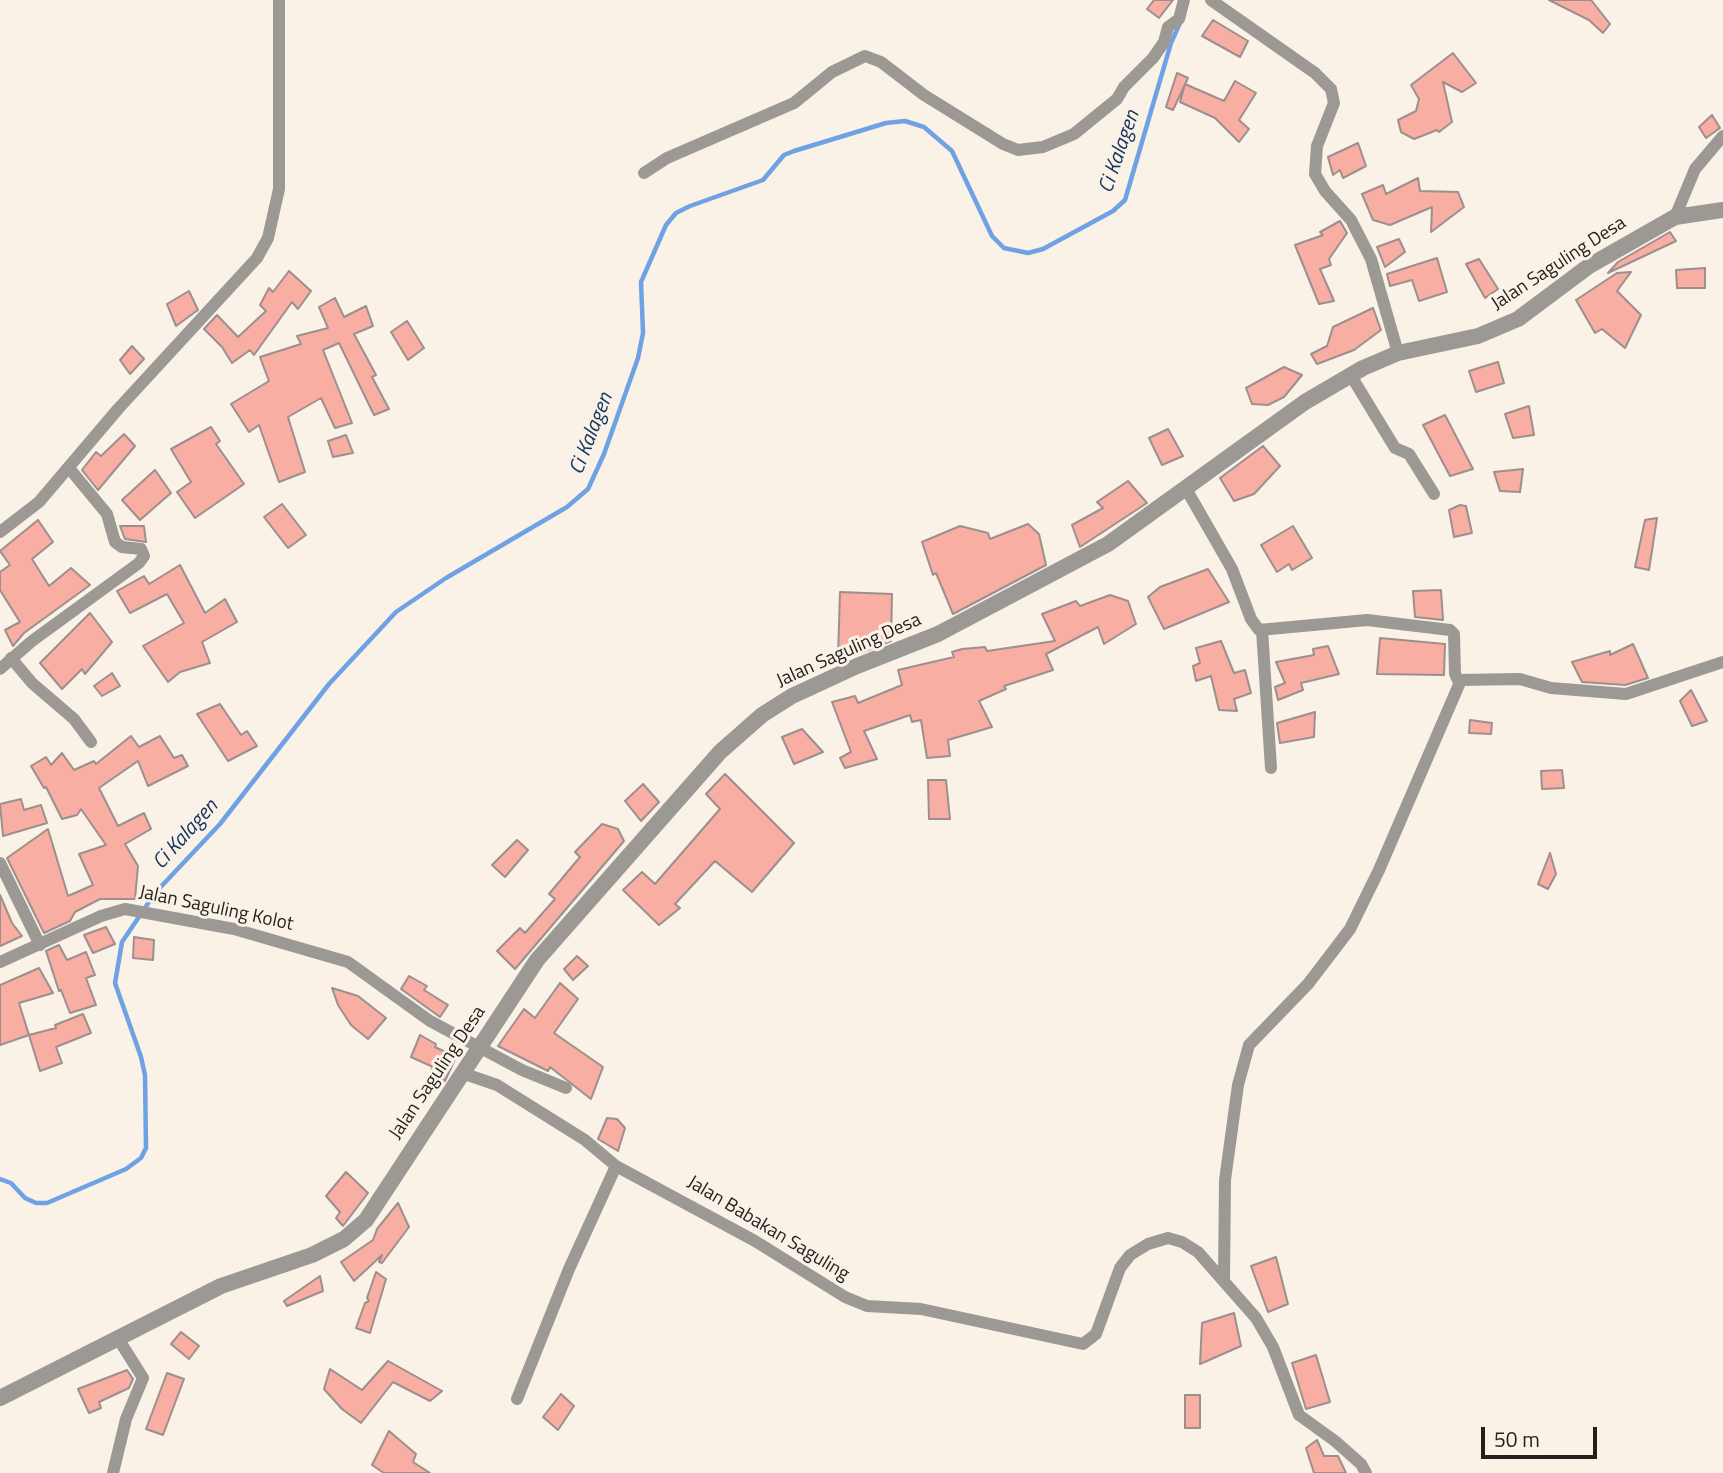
<!DOCTYPE html>
<html>
<head>
<meta charset="utf-8">
<style>
  body { margin:0 }
  #map { position:relative; width:1723px; height:1473px; overflow:hidden; background:#faf1e7; font-family:"Titillium Web",sans-serif }
  canvas { display:block }
  .scale { position:absolute; left:1481px; top:1427px; width:116px; height:32px; box-sizing:border-box; border:4px solid #221f1c; border-top:0; padding-left:9px; font-size:21px; line-height:24px; white-space:nowrap; color:#221f1c; -webkit-text-stroke:5px #faf1e7; paint-order:stroke }
</style>
</head>
<body>
<div id="map">
<canvas width="1723" height="1473"></canvas>
<div class="scale">50 m</div>
</div>
<script>
const c = document.querySelector('canvas').getContext('2d');
c.lineJoin = 'round';
function shape(rows) {
  const path = new Path2D();
  for (const r of rows) {
    path.moveTo(r[0], r[1]);
    for (let i = 2; i < r.length; i += 2) path.lineTo(r[i], r[i + 1]);
  }
  return path;
}
function strokePath(path, color, width, dash) {
  c.strokeStyle = color;
  c.lineWidth = width;
  c.lineCap = dash ? 'butt' : 'round';
  c.setLineDash(dash || []);
  c.stroke(path);
}
function fill(path, color) {
  c.fillStyle = color;
  c.fill(path, 'evenodd');
}
function drawText(font, color, halo, rows, align = 'center') {
  c.font = font + ' "Titillium Web",sans-serif';
  c.lineWidth = 6;
  c.setLineDash([]);
  c.textBaseline = 'middle';
  c.strokeStyle = halo;
  c.fillStyle = color;
  for (const [text, x, y, turn = 0] of rows) {
    c.save();
    c.translate(x, y);
    c.rotate((+turn || 0) * Math.PI / 180);
    c.textAlign = isNaN(turn) ? turn : align;
    if (halo) c.strokeText(text, 0, 0);
    c.fillText(text, 0, 0);
    c.restore();
  }
}
strokePath(shape([
  [0,1179,11,1183,25,1198,36,1203,47,1203,126,1169,141,1158,146,1148,145,1075,141,1057,115,983,122,942,155,893,220,824,329,684,396,612,446,578,567,507,588,489,604,454,638,358,643,333,641,282,666,225,676,213,690,206,763,180,784,155,794,151,886,123,905,121,924,127,952,151,992,236,1004,248,1028,253,1043,249,1113,211,1125,200,1171,43,1180,23]
]), '#6fa2e4', 4.5);
const building = shape([
  [1154,0,1173,0,1159,18,1147,9,1154,0],
  [1549,0,1591,0,1610,24,1603,33,1589,20,1549,0],
  [1213,20,1248,41,1240,57,1202,36,1213,20],
  [1453,53,1476,83,1462,92,1443,82,1452,122,1439,132,1437,130,1414,139,1401,132,1398,120,1416,111,1419,99,1411,85,1453,53],
  [1177,73,1188,78,1173,110,1166,107,1177,73],
  [1235,81,1256,93,1239,120,1249,129,1239,142,1215,118,1180,102,1185,84,1224,101,1235,81],
  [1712,115,1720,128,1706,138,1699,127,1712,115],
  [1358,143,1366,166,1343,178,1340,170,1333,175,1328,157,1358,143],
  [1418,178,1420,191,1458,192,1464,207,1431,232,1432,207,1390,225,1373,220,1362,194,1383,185,1386,194,1418,178],
  [1340,221,1347,233,1329,259,1331,265,1320,269,1334,301,1319,304,1295,245,1323,235,1320,232,1340,221],
  [1670,232,1676,241,1608,273,1618,262,1670,232],
  [1399,239,1405,252,1385,267,1377,247,1399,239],
  [1437,258,1447,292,1419,301,1412,280,1390,286,1387,274,1437,258],
  [1479,259,1498,289,1485,298,1466,264,1479,259],
  [1705,268,1705,288,1677,288,1676,270,1705,268],
  [289,271,311,291,298,309,292,302,254,355,250,350,232,363,222,347,204,329,217,315,238,337,266,311,260,305,269,288,273,292,289,271],
  [1631,272,1617,291,1641,315,1625,348,1602,329,1595,333,1576,300,1617,273,1631,272],
  [189,291,198,310,176,326,167,304,189,291],
  [335,298,344,317,366,306,373,326,354,334,376,375,372,377,389,409,374,415,339,343,323,350,352,423,335,428,321,398,288,417,305,472,279,482,259,425,249,432,231,404,269,381,260,357,301,344,297,336,328,328,319,307,335,298],
  [1373,308,1381,330,1354,350,1317,364,1311,354,1327,346,1333,327,1373,308],
  [407,321,424,348,408,360,391,332,407,321],
  [132,346,144,359,130,374,120,360,132,346],
  [1498,362,1504,383,1476,392,1469,371,1498,362],
  [1284,367,1302,375,1284,397,1268,405,1252,404,1246,388,1284,367],
  [1529,406,1534,435,1513,438,1505,414,1529,406],
  [1445,415,1473,469,1450,476,1423,425,1445,415],
  [211,427,220,441,216,444,244,484,195,518,177,492,191,482,171,449,211,427],
  [1168,429,1183,456,1162,465,1149,438,1168,429],
  [124,434,135,446,98,490,82,470,96,452,101,456,124,434],
  [346,435,353,453,333,457,328,441,346,435],
  [1263,446,1280,466,1254,494,1234,501,1220,478,1263,446],
  [1523,469,1520,492,1500,491,1494,472,1523,469],
  [155,470,171,493,140,520,122,500,155,470],
  [1128,481,1147,503,1080,547,1072,525,1103,508,1097,502,1128,481],
  [282,504,306,535,288,548,264,517,282,504],
  [1460,505,1466,506,1472,533,1454,537,1449,510,1460,505],
  [1657,518,1649,570,1635,567,1645,520,1657,518],
  [38,520,53,542,32,559,49,586,71,568,90,585,24,633,13,646,5,630,20,622,0,590,0,572,10,565,0,551,38,520],
  [1028,524,1039,534,1046,565,953,614,936,573,933,575,922,542,960,526,988,533,990,539,1028,524],
  [120,526,144,526,146,542,125,539,120,526],
  [1293,526,1312,558,1292,570,1289,564,1277,572,1261,545,1293,526],
  [180,565,205,613,225,599,237,622,202,642,210,663,180,672,168,682,143,646,184,623,167,594,130,613,117,591,144,576,149,584,180,565],
  [1208,569,1229,602,1164,629,1148,597,1160,587,1208,569],
  [1441,590,1443,620,1415,617,1413,591,1441,590],
  [840,592,892,594,891,641,863,652,838,657,840,592],
  [1110,595,1128,601,1136,624,1104,644,1098,627,1046,654,1053,670,1004,686,1006,689,979,701,992,727,948,740,950,756,927,758,921,720,912,722,910,715,864,731,877,759,845,768,840,758,851,752,832,702,855,696,858,703,902,685,898,670,954,657,952,652,962,649,985,647,987,651,1055,641,1042,614,1076,601,1080,606,1110,595],
  [90,613,112,642,85,674,82,669,62,689,40,663,90,613],
  [1380,638,1445,644,1444,675,1377,674,1380,638],
  [1221,641,1234,673,1245,670,1251,693,1234,699,1237,711,1219,710,1211,676,1196,681,1193,666,1200,663,1196,648,1221,641],
  [1633,644,1648,678,1625,685,1582,682,1572,662,1610,651,1610,655,1633,644],
  [1328,646,1339,674,1301,683,1303,690,1278,700,1275,687,1285,683,1276,662,1314,655,1313,649,1328,646],
  [112,673,120,686,102,696,94,686,112,673],
  [1691,690,1707,721,1692,726,1680,701,1691,690],
  [220,704,241,735,247,731,257,746,228,761,197,714,220,704],
  [1315,712,1314,737,1280,743,1277,723,1315,712],
  [1470,720,1492,723,1491,734,1469,733,1470,720],
  [802,729,823,752,794,764,782,737,802,729],
  [131,736,139,747,160,736,174,758,182,755,188,766,148,786,138,761,99,788,118,826,144,813,151,829,125,844,138,866,135,899,100,899,75,912,70,921,44,933,7,858,48,829,68,896,93,885,79,854,106,845,81,809,77,815,62,819,46,787,44,788,31,766,46,757,51,765,62,753,74,770,94,761,96,764,131,736],
  [1562,770,1564,788,1542,789,1541,771,1562,770],
  [725,774,794,843,752,892,715,861,675,904,680,908,659,925,623,890,642,872,655,884,720,809,706,794,725,774],
  [928,780,946,780,950,819,929,819,928,780],
  [643,784,659,802,641,821,625,801,643,784],
  [21,799,24,810,41,805,47,823,3,836,0,804,21,799],
  [602,824,618,829,624,841,515,969,497,951,520,928,525,933,555,899,549,894,580,857,575,852,602,824],
  [517,840,528,850,505,877,492,865,517,840],
  [1550,853,1556,874,1548,889,1538,884,1550,853],
  [0,895,12,923,22,936,0,946,0,895],
  [106,927,115,944,93,953,84,935,106,927],
  [134,937,154,940,153,960,133,958,134,937],
  [59,945,67,960,86,952,95,975,86,978,96,1005,70,1013,61,990,59,991,46,951,59,945],
  [577,956,588,966,573,980,564,969,577,956],
  [39,968,53,993,19,1003,29,1035,0,1045,0,985,39,968],
  [409,976,427,986,424,990,448,1005,440,1017,401,989,409,976],
  [560,983,578,999,554,1033,603,1067,591,1099,550,1067,548,1071,498,1046,524,1009,535,1018,560,983],
  [332,988,358,996,386,1018,368,1039,351,1025,338,1005,332,988],
  [83,1014,91,1033,56,1047,62,1063,40,1071,29,1035,56,1028,55,1025,83,1014],
  [420,1035,436,1044,435,1047,456,1057,445,1081,431,1071,433,1067,411,1057,420,1035],
  [607,1118,617,1119,625,1128,618,1151,598,1139,607,1118],
  [346,1172,368,1193,343,1226,336,1218,340,1212,326,1196,346,1172],
  [398,1203,409,1227,382,1263,379,1262,382,1255,354,1281,341,1262,373,1240,377,1229,398,1203],
  [1276,1257,1288,1304,1268,1312,1251,1266,1276,1257],
  [376,1272,386,1279,370,1333,356,1328,365,1303,369,1301,367,1298,376,1272],
  [320,1276,323,1291,287,1306,284,1301,320,1276],
  [1234,1313,1241,1346,1200,1364,1202,1323,1234,1313],
  [181,1332,199,1346,189,1359,171,1344,181,1332],
  [1316,1355,1330,1402,1306,1409,1292,1363,1316,1355],
  [388,1361,442,1391,430,1401,393,1382,361,1423,342,1409,324,1389,330,1369,362,1390,388,1361],
  [127,1370,133,1379,129,1388,99,1402,101,1408,89,1413,78,1389,127,1370],
  [167,1373,184,1379,163,1435,146,1429,167,1373],
  [561,1394,574,1406,558,1430,543,1417,561,1394],
  [1185,1395,1200,1395,1200,1428,1185,1428,1185,1395],
  [389,1431,416,1454,413,1462,430,1473,384,1473,372,1465,389,1431],
  [1317,1440,1324,1456,1338,1456,1346,1473,1314,1473,1306,1448,1317,1440]
]);
fill(building, '#f8aea3');
strokePath(building, '#9d8f8d', 2);
strokePath(shape([
  [1211,0,1315,73,1331,89,1334,103,1317,146,1315,174,1325,191,1351,220,1371,259,1398,353],
  [644,173,667,158,794,103,832,72,865,56,881,62,924,95,1003,144,1018,150,1043,147,1074,134,1117,99,1124,87,1153,58,1164,42,1168,27,1179,19,1184,0],
  [1675,217,1695,169,1723,136],
  [1350,374,1395,448,1409,454,1434,494],
  [1185,487,1232,569,1251,619,1259,630,1367,620,1450,630,1454,634,1455,674,1458,680,1520,679,1551,688,1626,694,1723,662],
  [0,532,39,502,118,409,257,258,268,238,279,189,279,0],
  [1262,630,1271,768],
  [11,658,32,683,74,719,91,742],
  [0,669,32,641,139,563,144,556,141,549,122,547,115,542,107,514,69,468],
  [0,863,40,945],
  [0,962,101,916,125,909,234,929,348,962,430,1021,522,1070,566,1088],
  [462,1073,497,1085,585,1140,616,1166,755,1241,845,1297,867,1306,921,1309,1083,1344,1096,1334,1120,1268,1130,1255,1148,1244,1168,1238,1182,1242,1198,1252,1256,1318,1273,1347,1299,1415,1335,1441,1361,1464,1366,1473],
  [1224,1279,1225,1180,1238,1085,1249,1045,1308,984,1350,929,1379,870,1461,680],
  [517,1399,569,1269,616,1166],
  [113,1473,126,1419,143,1378,119,1340]
]), '#9c9995', 12);
strokePath(shape([
  [0,1398,221,1286,312,1255,344,1239,366,1220,537,960,720,752,762,715,792,696,857,666,938,634,1108,544,1305,402,1363,368,1398,353,1478,336,1518,319,1589,266,1675,217,1723,210]
]), '#9c9995', 16);
drawText('19px', '#221f1c', '#faf1e7', [
  ["Jalan Saguling Desa",1559,264,-33],
  ["Jalan Saguling Desa",849,651,-24],
  ["Jalan Saguling Kolot",216,909,12],
  ["Jalan Saguling Desa",438,1073,-56],
  ["Jalan Babakan Saguling",768,1229,31]
]);
drawText('italic 21px', '#11335e', '#faf1e7', [
  ["Ci Kalagen",1120,152,-71],
  ["Ci Kalagen",592,434,-69],
  ["Ci Kalagen",186,835,-48]
]);
</script>
</body>
</html>
